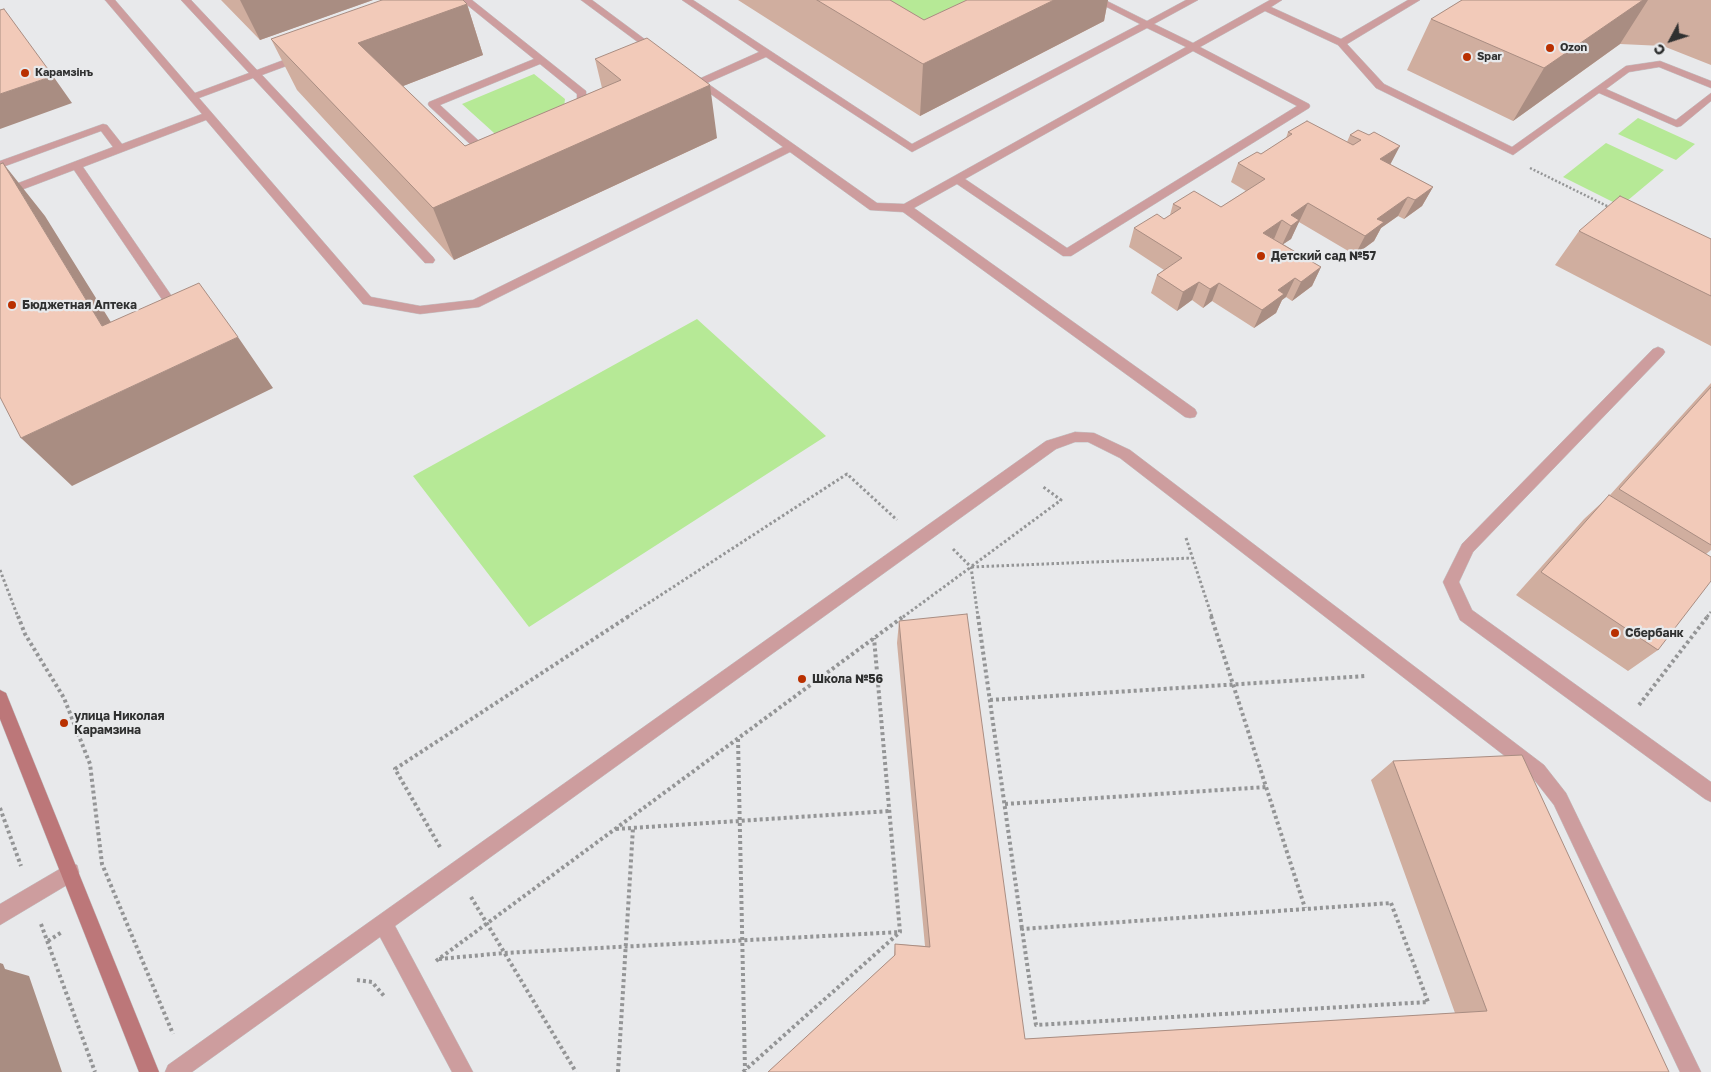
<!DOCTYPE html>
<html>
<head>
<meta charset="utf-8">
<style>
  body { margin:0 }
  #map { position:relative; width:1711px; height:1072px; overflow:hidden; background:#e8e9eb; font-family:"Golos Text",sans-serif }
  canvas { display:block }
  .north { position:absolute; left:1646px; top:15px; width:50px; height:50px; -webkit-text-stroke:4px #e8e9eb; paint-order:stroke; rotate:230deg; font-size:14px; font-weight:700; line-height:20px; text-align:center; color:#2f3030 }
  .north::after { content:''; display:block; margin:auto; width:18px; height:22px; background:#2f3030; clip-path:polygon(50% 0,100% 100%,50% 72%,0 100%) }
</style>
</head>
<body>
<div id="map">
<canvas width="1711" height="1072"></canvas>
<div class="north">С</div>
</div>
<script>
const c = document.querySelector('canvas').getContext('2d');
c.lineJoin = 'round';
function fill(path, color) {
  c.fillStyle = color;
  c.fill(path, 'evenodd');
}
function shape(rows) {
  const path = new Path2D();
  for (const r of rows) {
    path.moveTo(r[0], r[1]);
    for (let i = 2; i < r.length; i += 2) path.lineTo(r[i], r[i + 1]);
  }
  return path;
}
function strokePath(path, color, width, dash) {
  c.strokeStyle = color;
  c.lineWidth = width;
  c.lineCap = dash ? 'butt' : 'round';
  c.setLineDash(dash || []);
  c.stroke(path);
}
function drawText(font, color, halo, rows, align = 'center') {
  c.font = font + ' "Golos Text",sans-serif';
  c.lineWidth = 4.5;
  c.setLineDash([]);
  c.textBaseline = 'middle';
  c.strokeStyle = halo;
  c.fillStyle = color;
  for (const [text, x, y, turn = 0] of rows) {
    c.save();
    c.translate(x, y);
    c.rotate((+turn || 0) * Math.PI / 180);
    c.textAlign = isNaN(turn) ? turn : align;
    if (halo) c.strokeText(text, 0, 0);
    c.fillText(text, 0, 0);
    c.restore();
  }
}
fill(shape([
  [858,0,965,0,989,13,929,42],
  [534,74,565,99,561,131,514,151,462,104],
  [1638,118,1695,144,1676,160,1618,134],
  [1606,143,1664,170,1621,206,1563,177],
  [697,319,826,436,529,627,413,476]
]), '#b6e996');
const lane = shape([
  [105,0,115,0,195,93,249,73,181,0,191,0,257,70,297,55,305,55,305,59,262,75,433,257,435,260,433,263,425,263,253,78,199,98,371,297,420,306,473,300,783,147,689,78,694,75,701,78,759,52,682,0,693,0,912,144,1140,24,1093,0,1105,0,1147,21,1186,0,1198,0,1154,24,1193,43,1270,0,1282,0,1271,7,1341,39,1408,0,1420,0,1347,44,1384,84,1512,147,1626,66,1660,61,1711,81,1711,88,1659,67,1629,72,1606,89,1676,120,1711,93,1711,101,1681,126,1677,127,1599,93,1513,155,1376,88,1338,45,1265,11,1200,47,1309,104,1310,106,1309,108,1071,256,1063,256,957,184,914,208,1195,409,1197,413,1195,417,1190,418,1185,417,903,212,870,210,790,152,479,307,420,314,363,304,206,120,83,167,184,314,182,317,174,317,74,170,0,198,0,190,113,147,101,131,0,168,0,161,103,124,107,125,122,144,202,114,105,0],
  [1147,28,1186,47,904,204,877,203,707,83,766,57,912,152,1147,28],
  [1193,51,1297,106,1067,248,965,179,1193,51],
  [461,0,472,0,586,91,587,115,586,117,578,117,577,115,577,94,540,64,440,105,492,153,493,155,492,157,484,157,429,106,428,104,429,102,534,59,461,0],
  [581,0,592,0,662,52,660,54,654,54,581,0],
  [1658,347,1663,349,1665,352,1663,355,1473,552,1459,582,1472,610,1711,782,1711,802,1705,799,1460,620,1443,582,1462,544,1653,349,1658,347],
  [1075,432,1094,433,1130,450,1544,765,1566,793,1701,1072,1680,1072,1554,805,1532,777,1120,458,1088,442,1075,442,1056,449,395,926,473,1072,452,1072,380,937,192,1072,165,1072,168,1065,1046,441,1075,432],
  [70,863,77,865,79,872,77,879,0,925,0,904,70,863]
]);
const secondary = shape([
  [0,690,6,693,8,698,159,1072,139,1072,0,719,0,690]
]);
strokePath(lane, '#c3c4c6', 1);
strokePath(secondary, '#c3c4c6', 1);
strokePath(shape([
  [1530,168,1609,207]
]), '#949596', 2.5, [2, 2]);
strokePath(shape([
  [1186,538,1212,617],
  [953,549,971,567,978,617],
  [972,566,1061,500,1042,486],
  [0,570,18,617],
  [627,617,847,474,897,520],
  [903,617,971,567,1192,558],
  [1707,617,1711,612]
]), '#949596', 3, [2.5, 2.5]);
strokePath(shape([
  [18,616,25,634,64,698,90,764,102,864,173,1034],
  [978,616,1022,929],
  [1211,616,1305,908],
  [990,700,1366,676],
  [1639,705,1708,616],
  [738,739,745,1070],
  [1005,804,1266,787],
  [0,808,21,866],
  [616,829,890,811],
  [440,847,395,769,629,616],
  [471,897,576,1072],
  [1391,903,1428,1002,1036,1025,1022,929,1391,903],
  [41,924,95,1072],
  [48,941,62,932],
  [439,959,504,953,900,932],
  [436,961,904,616],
  [357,980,372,982,384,996],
  [618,1072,633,828],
  [743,1072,900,932,874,638]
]), '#949596', 4, [3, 3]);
fill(lane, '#cd9d9e');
fill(secondary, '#bc7779');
fill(shape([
  [221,0,373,0,260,40],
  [738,0,890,0,924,20,967,0,1108,0,1104,21,920,116],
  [1462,0,1711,0,1711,65,1663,46,1620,44,1513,121,1407,70,1431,19],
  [467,4,483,55,403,86,465,146,602,88,595,59,717,138,454,260,297,90,271,39],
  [1358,130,1390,164,1433,187,1422,206,1404,219,1398,216,1381,228,1374,241,1355,255,1299,222,1298,223,1291,239,1283,244,1321,267,1312,286,1292,301,1286,297,1282,300,1276,313,1254,328,1212,301,1203,308,1192,300,1177,311,1151,293,1157,275,1164,270,1129,247,1134,228,1164,219,1170,215,1173,204,1221,207,1246,191,1231,182,1238,163,1261,154,1286,138,1288,132,1347,142,1350,135],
  [1579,231,1711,239,1711,346,1555,265],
  [1711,383,1711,550,1706,554,1658,650,1628,671,1516,595,1584,519,1610,495],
  [899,621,1025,1039,1455,1013,1371,780,1393,761,1669,1072,768,1072,894,956,895,944,925,946,897,643]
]), '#d0ae9f');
fill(shape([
  [240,0,373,0,260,40],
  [1054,0,1108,0,1104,21,920,116,923,64],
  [1643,0,1648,0,1620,44,1513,121,1544,68],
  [467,4,483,55,380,95,358,43],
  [53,76,72,103,0,129,0,94],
  [710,85,717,138,454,260,433,208],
  [1400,146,1390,165,1380,159],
  [3,163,45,216,145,377,102,326],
  [1433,187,1422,206,1404,219,1415,200],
  [1408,197,1398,216,1381,228,1374,241,1355,255,1365,236,1377,219],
  [1308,203,1291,239,1282,245,1291,226,1291,215],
  [1282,220,1274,239,1263,233],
  [1321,267,1312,286,1292,301,1301,282],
  [1295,278,1286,297,1282,300,1276,313,1254,328,1262,310,1278,290],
  [1199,282,1192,300,1177,311,1183,292],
  [1219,283,1212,301,1203,308,1210,289],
  [238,337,273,388,72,486,21,438],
  [0,963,3,964,5,969,29,976,62,1072,0,1072]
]), '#a98d82');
const building = shape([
  [382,0,463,0,467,4,358,43,465,146,621,80,595,59,647,38,710,85,433,208,271,39,382,0],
  [817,0,890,0,924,20,967,0,1054,0,923,64,817,0],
  [1462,0,1643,0,1544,68,1431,19,1462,0],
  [4,9,53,76,0,94,0,10,4,9],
  [1307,121,1353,145,1361,140,1350,135,1358,130,1369,135,1374,132,1400,146,1380,159,1433,187,1415,200,1408,197,1377,219,1384,222,1365,236,1308,203,1291,215,1299,220,1291,226,1282,220,1263,233,1321,267,1301,282,1295,278,1278,290,1284,294,1262,310,1219,283,1210,289,1199,282,1183,292,1157,275,1182,258,1134,228,1157,214,1164,219,1181,208,1173,204,1194,191,1221,207,1265,179,1238,163,1257,152,1261,154,1292,134,1288,132,1307,121],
  [3,163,102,326,199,283,238,337,21,438,0,397,0,164,3,163],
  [1620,196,1711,239,1711,296,1579,231,1620,196],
  [1711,387,1711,545,1619,489,1711,387],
  [1609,495,1711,557,1711,581,1658,650,1541,572,1609,495],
  [967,614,1025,1039,1487,1011,1393,761,1522,755,1669,1072,768,1072,895,955,895,944,930,947,899,621,967,614]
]);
fill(building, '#f2cab9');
strokePath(building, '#a98d82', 1);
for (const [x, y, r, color] of [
  [1550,48,5,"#b93000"],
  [1467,57,5,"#b93000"],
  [25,73,5,"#b93000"],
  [1261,256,5,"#b93000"],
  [12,305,5,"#b93000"],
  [1615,633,5,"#b93000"],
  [802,679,5,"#b93000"],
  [64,723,5,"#b93000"]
]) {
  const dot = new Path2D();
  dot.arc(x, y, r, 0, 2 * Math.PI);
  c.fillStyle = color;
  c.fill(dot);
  strokePath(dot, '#e8e9eb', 2);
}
drawText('bold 11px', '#2f3030', '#e8e9eb', [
  ["Ozon",1560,48],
  ["Spar",1477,57],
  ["Карамзiнъ",35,73]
], 'left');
drawText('bold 12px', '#2f3030', '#e8e9eb', [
  ["Детский сад №57",1271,256],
  ["Бюджетная Аптека",22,305],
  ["Сбербанк",1625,633],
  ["Школа №56",812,679],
  ["улица Николая",74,716],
  ["Карамзина",74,730]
], 'left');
</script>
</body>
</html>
